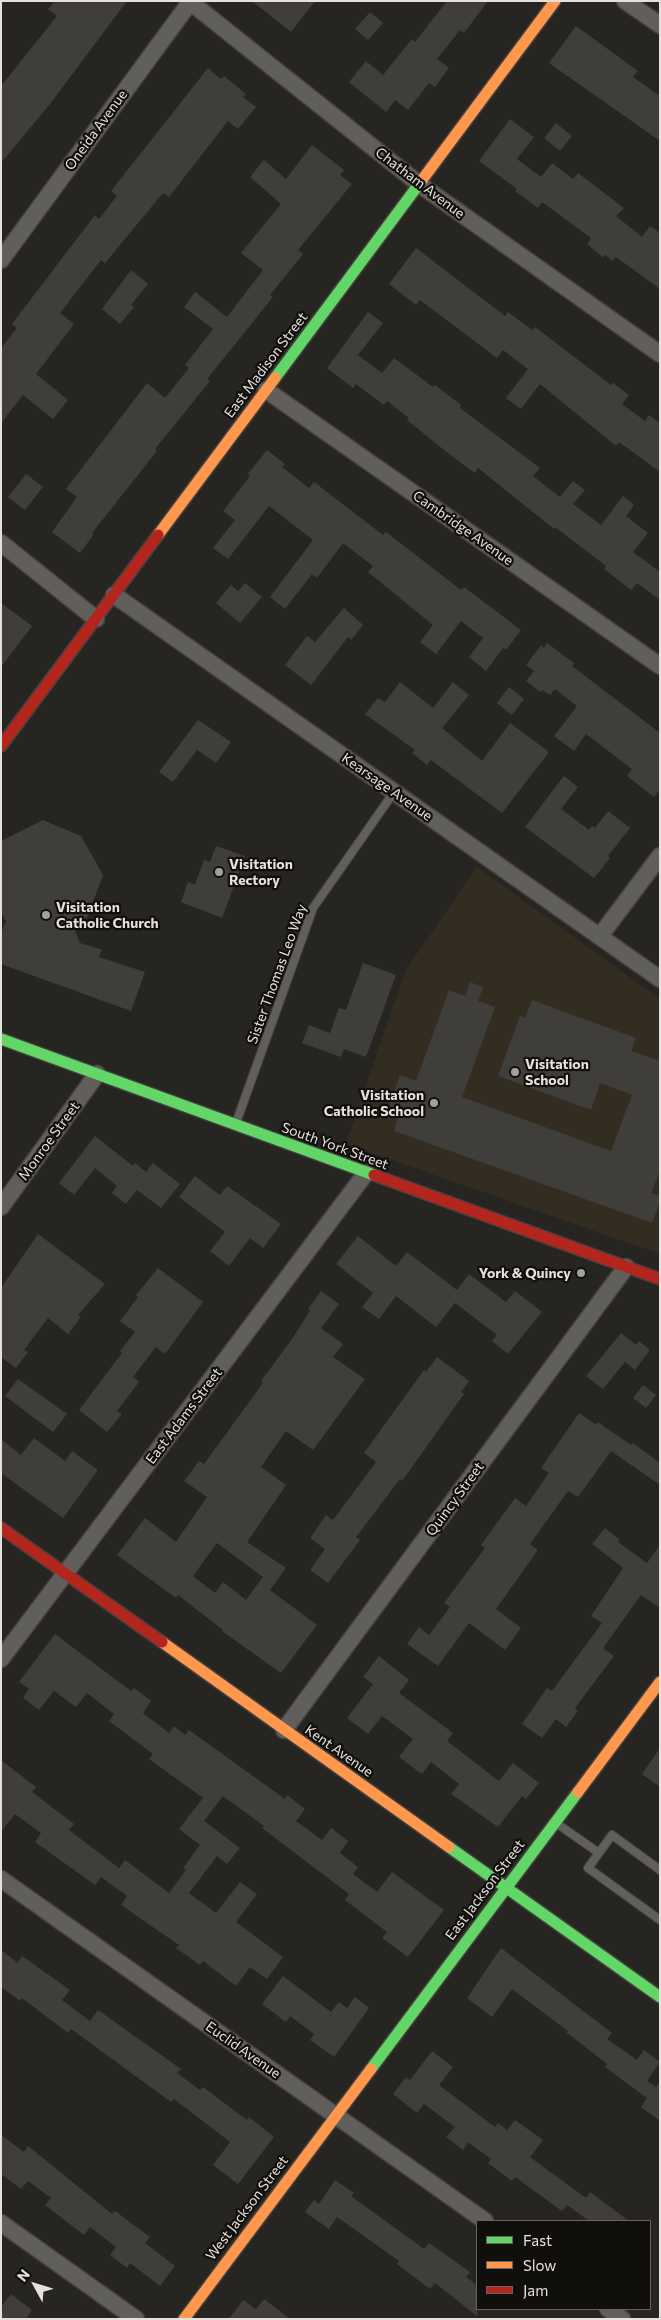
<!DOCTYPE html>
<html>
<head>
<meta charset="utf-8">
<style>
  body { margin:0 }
  #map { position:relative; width:661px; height:2320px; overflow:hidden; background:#272522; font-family:Commissioner,sans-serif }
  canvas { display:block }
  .frame { position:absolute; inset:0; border:2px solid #e5e2de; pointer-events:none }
  .legend { position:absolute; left:476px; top:2220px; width:175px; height:90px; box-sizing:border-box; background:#110f0c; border:1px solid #666360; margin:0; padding:6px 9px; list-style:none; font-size:15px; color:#e5e2de }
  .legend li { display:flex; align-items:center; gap:10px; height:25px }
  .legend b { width:25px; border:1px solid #666360 }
  .north { position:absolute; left:10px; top:2260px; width:50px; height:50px; -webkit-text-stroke:4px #110f0c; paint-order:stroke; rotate:309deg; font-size:14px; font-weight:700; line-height:20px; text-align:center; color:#e5e2de }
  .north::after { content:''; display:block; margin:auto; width:18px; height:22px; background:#e5e2de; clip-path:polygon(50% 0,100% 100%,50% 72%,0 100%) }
</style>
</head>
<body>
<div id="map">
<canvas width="661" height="2320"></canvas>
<div class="frame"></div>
<ul class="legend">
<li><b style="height:6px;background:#63d668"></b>Fast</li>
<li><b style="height:6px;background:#ff974d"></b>Slow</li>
<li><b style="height:6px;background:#b3261e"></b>Jam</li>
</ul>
<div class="north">N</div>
</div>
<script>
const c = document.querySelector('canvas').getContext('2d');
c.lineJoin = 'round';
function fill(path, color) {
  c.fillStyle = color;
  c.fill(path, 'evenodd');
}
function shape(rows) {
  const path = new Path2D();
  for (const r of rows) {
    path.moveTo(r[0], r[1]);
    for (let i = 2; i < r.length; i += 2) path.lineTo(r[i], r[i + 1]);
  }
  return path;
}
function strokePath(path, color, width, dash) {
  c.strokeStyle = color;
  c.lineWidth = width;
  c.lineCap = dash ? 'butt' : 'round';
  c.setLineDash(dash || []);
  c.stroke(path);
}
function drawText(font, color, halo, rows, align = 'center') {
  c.font = font + ' Commissioner,sans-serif';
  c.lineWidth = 4.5;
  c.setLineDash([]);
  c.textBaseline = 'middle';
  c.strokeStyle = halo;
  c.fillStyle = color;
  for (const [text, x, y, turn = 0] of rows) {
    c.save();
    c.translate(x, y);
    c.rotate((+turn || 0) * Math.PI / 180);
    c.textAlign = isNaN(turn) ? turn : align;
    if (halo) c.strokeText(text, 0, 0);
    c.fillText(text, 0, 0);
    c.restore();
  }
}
fill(shape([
  [477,867,660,999,660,1254,346,1144,405,971]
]), '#332c21');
fill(shape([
  [55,1,127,1,50,104,1,163,1,86,57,16,48,9],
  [252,1,315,1,291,32],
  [447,1,488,1,464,33,460,30,437,59,449,68,435,87,429,83,408,110,395,100,386,112,349,82,366,61,383,75,412,39,415,42],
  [370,12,383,23,368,40,355,29],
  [576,26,638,71,633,77,660,96,660,141,549,63],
  [208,68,221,79,224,76,246,94,243,97,256,107,238,129,228,121,169,197,163,193,105,263,101,260,60,313,74,324,36,374,68,400,53,419,23,395,1,423,1,348,17,328,12,324,95,215,99,219,117,196,111,191],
  [510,119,534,137,517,159,541,177,552,163,573,179,578,173,624,208,616,216,642,237,650,226,660,233,660,289,616,257,612,261,605,255,603,257,587,244,591,238,542,202,538,208,515,191,517,189,479,161],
  [556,123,572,136,560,151,544,138],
  [312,145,344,170,340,175,352,184,298,250,303,254,270,295,273,297,207,379,210,381,155,449,157,451,92,533,94,534,80,553,52,532,77,497,66,489,147,383,165,398,189,368,185,365,213,329,184,307,195,292,227,317,263,270,241,253,281,204,250,177,264,160,286,179],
  [416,248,505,316,508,312,532,330,535,327,611,385,613,383,629,395,622,404,645,421,649,415,660,423,660,472,619,442,616,446,540,384,521,409,506,398,528,369,503,350,497,358,420,300,416,305,389,284],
  [131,270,148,284,131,305,134,307,120,324,102,309],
  [368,312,383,323,358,355,382,373,394,358,433,387,435,385,461,405,460,408,540,468,533,476,560,497,573,481,585,490,573,504,601,525,623,496,634,505,626,516,648,533,633,552,660,572,660,600,637,583,631,590,604,569,606,566,555,527,554,529,478,468,475,473,449,454,407,420,409,418,387,401,384,405,356,384,353,388,327,368],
  [267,450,285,464,282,467,309,488,314,482,383,535,386,532,461,590,464,587,521,630,506,650,503,648,486,671,469,657,483,638,461,621,436,654,420,642,433,625,368,572,373,566,343,543,317,578,312,574,285,609,270,597,313,540,269,506,228,559,213,548,235,520,223,511,250,476,248,474],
  [26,474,43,487,25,510,8,497],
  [245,583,262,597,240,623,216,603,231,585,238,591],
  [1,603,32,626,1,667],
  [344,608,363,625,351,640,348,637,311,685,285,665,307,636,315,642],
  [547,643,574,663,572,666,660,733,660,789,654,797,627,776,632,769,586,734,574,751,554,736,577,706,555,689,550,695,542,690,540,692,526,681,534,671,526,665,541,645,544,648],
  [400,682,433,708,453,682,469,695,442,728,482,761,510,723,549,752,502,813,431,760,427,765,412,753,415,750,365,714,378,698,385,702],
  [509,687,524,699,512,715,497,703],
  [198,720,231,742,216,763,197,750,173,782,159,772],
  [564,776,578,787,561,809,589,830,592,826,595,828,608,811,630,828,608,856,610,858,594,878,525,827],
  [43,820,81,836,103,875,87,918,73,925,80,943,102,950,99,957,145,972,131,1011,1,964,1,933,6,921,1,912,1,841],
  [216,846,245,856,222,918,181,902,188,882,195,885,204,860,210,862],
  [363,963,396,975,366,1057,344,1049,341,1057,302,1043,309,1025,330,1033,339,1008,346,1010],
  [470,982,483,987,478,1001,495,1007,462,1097,611,1151,632,1095,600,1083,591,1110,498,1076,520,1016,525,1018,532,1000,636,1038,631,1051,660,1061,660,1170,651,1193,660,1196,660,1201,652,1223,394,1131,399,1115,387,1111,400,1075,416,1081,449,990,465,996],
  [95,1136,133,1166,135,1163,146,1172,153,1163,180,1184,161,1208,137,1190,126,1204,112,1193,117,1186,95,1168,74,1195,59,1183],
  [195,1176,220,1195,227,1186,281,1224,263,1248,250,1238,229,1266,210,1251,225,1232,179,1197],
  [38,1234,105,1284,78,1315,81,1317,68,1334,48,1318,24,1350,28,1352,16,1368,1,1357,1,1288],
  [358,1236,396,1266,407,1252,457,1290,469,1274,506,1302,515,1291,542,1312,508,1354,492,1341,497,1335,455,1303,436,1327,396,1296,379,1319,362,1307,373,1293,336,1264],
  [158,1268,203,1302,165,1354,156,1347,133,1377,139,1382,117,1411,122,1414,107,1432,79,1410,122,1353,120,1351,135,1332,120,1321,138,1297,136,1295],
  [321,1291,339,1304,321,1328,343,1344,333,1357,365,1379,313,1450,286,1431,261,1467,286,1485,247,1542,286,1568,270,1590,317,1625,281,1673,222,1631,223,1630,178,1595,176,1598,117,1555,145,1518,176,1542,207,1497,184,1481,199,1461,204,1464,263,1383,261,1381,292,1339,310,1311,308,1309],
  [217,1543,263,1577,246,1600,223,1582,215,1593,193,1576],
  [621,1333,636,1345,639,1341,650,1350,635,1370,625,1362,603,1389,586,1376],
  [437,1357,469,1381,461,1392,464,1394,402,1481,400,1479,356,1537,360,1540,328,1583,310,1570,325,1549,310,1538,326,1515,333,1520,376,1462,364,1453,424,1370,426,1372],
  [18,1379,67,1414,53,1432,5,1396],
  [643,1385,656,1395,646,1408,633,1398],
  [579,1413,596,1425,598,1422,631,1445,633,1443,660,1463,660,1485,611,1451,578,1497,568,1491,530,1544,538,1550,496,1609,521,1628,505,1650,469,1623,438,1666,407,1644,419,1627,429,1635,450,1607,444,1603,485,1548,481,1545,515,1498,526,1506,549,1473,541,1468],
  [34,1438,65,1461,72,1451,98,1470,63,1518,1,1473,1,1439,21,1455],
  [605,1528,620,1540,618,1542,647,1563,660,1545,660,1608,641,1595,603,1648,614,1656,575,1708,578,1711,566,1727,556,1719,542,1738,522,1724,547,1688,552,1691,602,1623,591,1616,623,1568,592,1544],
  [55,1634,131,1691,134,1688,151,1701,143,1713,169,1733,174,1726,185,1735,189,1730,285,1799,287,1795,305,1809,296,1821,322,1840,331,1828,348,1841,340,1853,358,1867,353,1874,377,1892,392,1872,444,1910,408,1957,382,1938,387,1932,345,1900,349,1894,262,1828,264,1826,223,1796,204,1821,240,1848,227,1864,217,1856,189,1893,216,1913,240,1882,257,1894,236,1922,283,1957,267,1979,250,1967,236,1986,203,1961,200,1965,176,1948,179,1945,121,1905,127,1896,101,1877,95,1885,35,1842,41,1833,15,1814,1,1832,1,1760,36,1787,32,1792,74,1824,69,1830,119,1868,125,1860,169,1893,186,1870,183,1868,200,1845,179,1829,203,1798,149,1759,153,1754,109,1721,114,1714,87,1693,76,1707,54,1691,39,1710,23,1698,29,1689,19,1682],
  [379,1656,409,1680,399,1693,453,1733,447,1741,499,1781,513,1763,539,1783,526,1799,522,1796,498,1827,451,1794,459,1784,431,1762,422,1774,399,1757,413,1739,382,1716,368,1734,347,1718,373,1684,363,1677],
  [660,1748,660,1787,642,1774],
  [501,1948,612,2033,607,2039,637,2060,644,2050,660,2062,647,2081,656,2087,660,2081,660,2121,641,2107,647,2098,605,2067,607,2064,566,2032,568,2031,512,1989,492,2017,467,1998],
  [1,1950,18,1963,22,1956,70,1990,62,2000,90,2021,98,2010,181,2069,177,2073,200,2090,203,2087,247,2120,249,2117,274,2137,238,2184,213,2165,230,2142,174,2099,171,2102,71,2029,68,2033,22,1998,20,2001,1,1987],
  [283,1976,331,2012,339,2002,347,2008,355,1997,369,2008,334,2057,310,2040,314,2034,290,2016,286,2022,262,2004],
  [432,2051,453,2067,439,2085,495,2127,498,2123,507,2130,515,2120,543,2140,530,2157,586,2198,590,2192,629,2221,589,2221,567,2205,562,2211,515,2177,512,2181,488,2163,491,2159,468,2142,463,2150,446,2137,455,2127,424,2104,417,2113,393,2094,406,2077,410,2080],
  [1,2135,24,2152,28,2146,112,2214,115,2211,150,2237,145,2243,175,2266,160,2286,130,2263,127,2268,110,2255,116,2247,90,2227,84,2235,45,2205,51,2198,28,2181,21,2189,1,2174],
  [335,2180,354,2193,351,2196,424,2249,429,2243,470,2272,466,2277,477,2285,477,2316,435,2283,430,2289,397,2264,399,2261,337,2217,329,2229,305,2212,314,2200,319,2204],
  [11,2294,32,2310,26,2319,1,2319,1,2307],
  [264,2299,290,2319,229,2319,243,2300,256,2309]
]), '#403e3b');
const lane = shape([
  [236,1123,313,908,394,792],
  [556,1823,599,1853],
  [660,1870,612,1835,588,1868,660,1920]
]);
const street = shape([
  [189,1,419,184,660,354],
  [625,1,660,25],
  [1,260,191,1],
  [266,390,660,666],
  [1,543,96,619],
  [114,595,660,979],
  [600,936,660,856],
  [1,1207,97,1074],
  [1,1659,366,1173],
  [284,1730,626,1267],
  [1,1879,485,2221],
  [1,2223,136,2319],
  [608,2309,622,2319]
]);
const fast = shape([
  [275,378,422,180],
  [1,1039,374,1175],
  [449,1847,660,1997],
  [371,2069,578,1792]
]);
const slow = shape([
  [422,180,555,1],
  [158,535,275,378],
  [162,1642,449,1847],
  [578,1792,660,1682],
  [184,2319,371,2069]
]);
const jam = shape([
  [1,746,158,535],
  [374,1175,660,1279],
  [1,1528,162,1642]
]);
strokePath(lane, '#43403e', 10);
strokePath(street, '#43403e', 19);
strokePath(fast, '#43403e', 14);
strokePath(slow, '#43403e', 14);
strokePath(jam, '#43403e', 14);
strokePath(lane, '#615f5c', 8);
strokePath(street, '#615f5c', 16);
strokePath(fast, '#63d668', 11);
strokePath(slow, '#ff974d', 11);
strokePath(jam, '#b3261e', 11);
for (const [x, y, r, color] of [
  [219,872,5,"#a2a09c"],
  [46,915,5,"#a2a09c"],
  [515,1072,5,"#a2a09c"],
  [434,1103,5,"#a2a09c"],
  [581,1273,5,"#a2a09c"]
]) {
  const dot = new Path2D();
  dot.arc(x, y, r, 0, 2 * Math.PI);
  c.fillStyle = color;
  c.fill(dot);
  strokePath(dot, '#110f0c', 2);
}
drawText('14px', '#e5e2de', '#110f0c', [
  ["Oneida Avenue",96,130,-54],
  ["Chatham Avenue",420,183,37],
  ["East Madison Street",266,365,-53],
  ["Cambridge Avenue",463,528,35],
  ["Kearsage Avenue",387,787,35],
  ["Sister Thomas Leo Way",277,974,-70],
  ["Monroe Street",49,1141,-54],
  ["South York Street",335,1146,20],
  ["East Adams Street",184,1416,-53],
  ["Quincy Street",455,1499,-54],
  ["Kent Avenue",339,1751,35],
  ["East Jackson Street",485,1890,-53],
  ["Euclid Avenue",243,2050,35],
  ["West Jackson Street",247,2208,-53]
]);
drawText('bold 14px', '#e5e2de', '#110f0c', [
  ["Visitation",229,864],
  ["Rectory",229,880],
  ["Visitation",56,907],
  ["Catholic Church",56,923],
  ["Visitation",525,1064],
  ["School",525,1080],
  ["Visitation",424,1095,"right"],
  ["Catholic School",424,1111,"right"],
  ["York & Quincy",571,1273,"right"]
], 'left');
</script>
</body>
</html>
